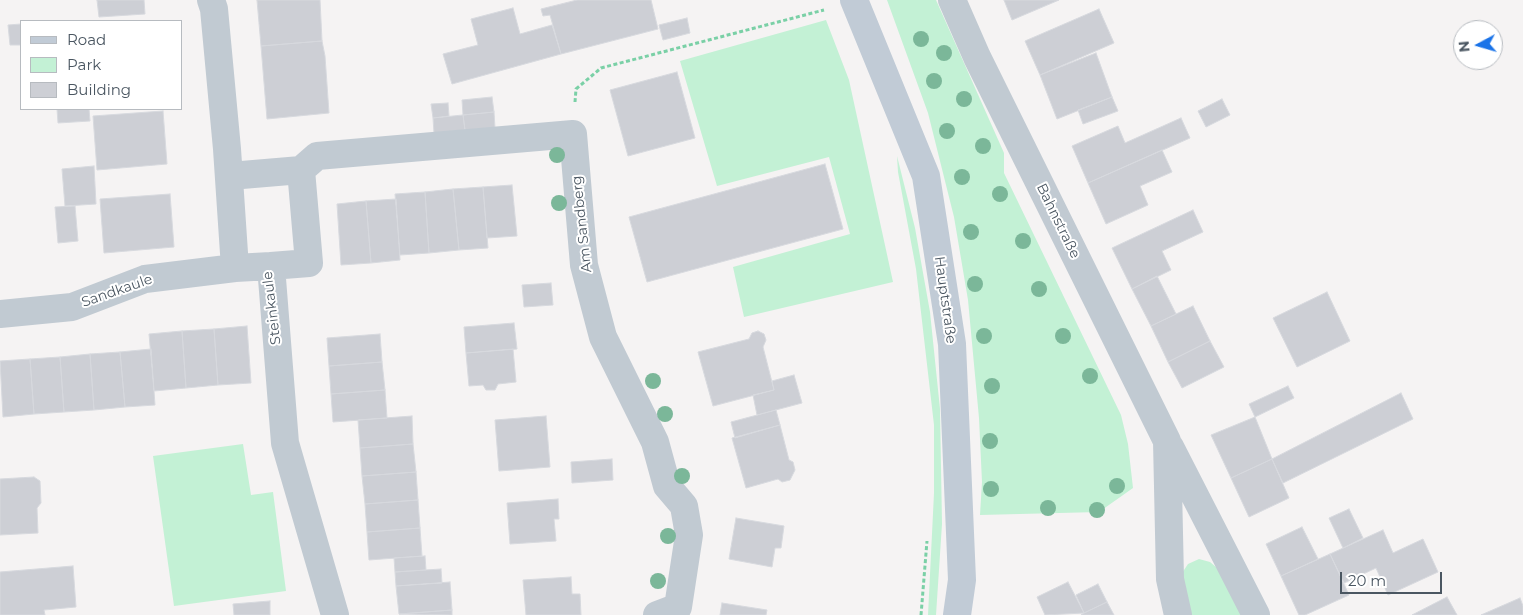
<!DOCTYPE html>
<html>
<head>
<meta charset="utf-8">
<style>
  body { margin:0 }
  #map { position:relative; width:1523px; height:615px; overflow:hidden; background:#f5f3f3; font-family:Montserrat,sans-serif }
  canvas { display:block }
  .legend { position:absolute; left:20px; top:20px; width:162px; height:90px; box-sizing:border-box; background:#fff; border:1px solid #b7bbc0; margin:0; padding:6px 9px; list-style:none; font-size:15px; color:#4a5661 }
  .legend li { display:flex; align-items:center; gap:10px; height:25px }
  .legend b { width:25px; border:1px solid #b7bbc0 }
  .north { position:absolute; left:1453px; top:20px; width:50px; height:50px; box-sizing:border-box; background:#fff; border:1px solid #b7bbc0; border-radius:50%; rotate:264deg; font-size:14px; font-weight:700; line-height:20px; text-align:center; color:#4a5661 }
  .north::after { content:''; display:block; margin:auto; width:18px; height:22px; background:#1a73e8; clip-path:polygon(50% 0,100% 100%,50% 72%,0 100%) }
  .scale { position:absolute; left:1340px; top:572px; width:102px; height:22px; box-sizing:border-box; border:2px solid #4a5661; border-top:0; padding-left:6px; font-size:15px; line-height:18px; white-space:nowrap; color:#4a5661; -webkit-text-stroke:4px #fff; paint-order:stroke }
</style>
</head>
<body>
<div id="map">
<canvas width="1523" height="615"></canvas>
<ul class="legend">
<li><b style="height:6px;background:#c1cbd6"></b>Road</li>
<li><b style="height:14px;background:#c3f1d5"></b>Park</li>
<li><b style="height:14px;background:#cdcfd5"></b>Building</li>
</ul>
<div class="north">N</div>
<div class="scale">20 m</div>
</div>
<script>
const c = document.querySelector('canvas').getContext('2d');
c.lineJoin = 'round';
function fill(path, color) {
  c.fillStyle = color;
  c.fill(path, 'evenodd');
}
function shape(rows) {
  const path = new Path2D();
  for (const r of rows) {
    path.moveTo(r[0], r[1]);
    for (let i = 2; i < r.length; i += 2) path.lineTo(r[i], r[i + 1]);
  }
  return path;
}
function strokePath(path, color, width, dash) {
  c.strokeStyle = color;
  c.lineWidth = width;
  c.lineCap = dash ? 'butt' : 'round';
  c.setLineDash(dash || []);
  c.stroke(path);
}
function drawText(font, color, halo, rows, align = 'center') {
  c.font = font + ' Montserrat,sans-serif';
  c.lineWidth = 4;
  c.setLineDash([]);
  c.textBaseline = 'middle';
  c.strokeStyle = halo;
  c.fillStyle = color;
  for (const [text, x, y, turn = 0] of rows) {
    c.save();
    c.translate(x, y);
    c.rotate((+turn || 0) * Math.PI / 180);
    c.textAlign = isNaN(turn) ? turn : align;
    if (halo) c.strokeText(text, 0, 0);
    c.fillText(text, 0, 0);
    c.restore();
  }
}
fill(shape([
  [887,0,936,0,1004,153,1004,173,1121,415,1128,444,1133,488,1099,512,980,515,982,482,979,418,968,300,954,217,928,113],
  [826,20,849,80,893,282,744,317,733,267,850,234,829,157,717,186,680,61],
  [897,156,915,228,930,312,940,409,942,524,936,615,928,615,934,493,934,425,916,269,898,172],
  [243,444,251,495,273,492,286,591,174,606,153,456],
  [1199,559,1210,562,1223,573,1244,615,1190,615,1182,573,1188,564]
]), '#c3f1d5');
const building = shape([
  [97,0,144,0,145,14,99,17,97,0],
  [257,0,320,0,322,41,261,46,257,0],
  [577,0,651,0,658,29,561,54,550,15,543,16,541,9,577,0],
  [1004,0,1059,0,1012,20,1004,0],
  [513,8,520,34,552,25,561,54,452,84,443,54,478,45,471,19,513,8],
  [1099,9,1114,43,1040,75,1025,41,1099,9],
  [687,18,690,33,663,40,659,25,687,18],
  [21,24,21,45,10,45,8,25,21,24],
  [322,41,325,56,329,113,267,119,261,46,322,41],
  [1096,53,1112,97,1057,119,1040,75,1096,53],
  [677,72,695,138,628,156,610,90,677,72],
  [492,97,494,112,463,115,462,100,492,97],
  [1112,97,1118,111,1083,124,1078,110,1112,97],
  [1222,99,1230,115,1206,127,1198,111,1222,99],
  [448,103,449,116,433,118,431,104,448,103],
  [57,109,89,109,90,121,58,123,57,109],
  [163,111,167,164,97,170,93,116,163,111],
  [494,112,495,128,465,130,463,115,494,112],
  [463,115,465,130,434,133,433,118,463,115],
  [1181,118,1190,138,1088,183,1072,146,1118,126,1125,143,1181,118],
  [1162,150,1172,172,1140,186,1148,205,1106,224,1088,183,1162,150],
  [825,164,843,229,647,282,629,217,825,164],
  [94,166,96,204,65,206,62,169,94,166],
  [512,185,517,236,487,238,483,187,512,185],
  [483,187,488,248,459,250,453,189,483,187],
  [453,189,459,250,429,253,425,192,453,189],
  [425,192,429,253,400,255,395,194,425,192],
  [170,194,174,247,104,253,100,199,170,194],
  [396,199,400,260,371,263,366,201,396,199],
  [366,201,371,263,341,265,337,204,366,201],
  [75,206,78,241,58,243,55,207,75,206],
  [1193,210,1203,232,1162,251,1171,270,1132,289,1112,248,1193,210],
  [1157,276,1176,314,1151,326,1132,289,1157,276],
  [551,283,553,305,524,307,522,285,551,283],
  [1327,292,1350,341,1297,367,1273,318,1327,292],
  [1193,306,1210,341,1168,362,1151,326,1193,306],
  [514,323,517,349,466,353,464,327,514,323],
  [247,326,251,383,218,385,214,329,247,326],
  [214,329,218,385,186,388,182,331,214,329],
  [182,331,186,388,154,391,149,334,182,331],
  [758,331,764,334,766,340,763,347,774,390,713,406,698,352,749,339,752,333,758,331],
  [380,334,382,362,329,366,327,338,380,334],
  [1210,341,1224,367,1182,388,1168,362,1210,341],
  [151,349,155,405,125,407,120,352,151,349],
  [513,349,516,382,498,384,495,390,486,390,483,385,469,386,466,353,513,349],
  [120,352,125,407,94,410,90,354,120,352],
  [90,354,94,410,64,412,60,357,90,354],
  [60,357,64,412,34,414,30,359,60,357],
  [30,359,34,414,3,417,0,361,30,359],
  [382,362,385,390,331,394,329,366,382,362],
  [794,375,802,403,757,415,753,395,774,390,772,381,794,375],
  [1288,386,1294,398,1255,417,1249,404,1288,386],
  [385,390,387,418,333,422,331,394,385,390],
  [1401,393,1413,419,1283,483,1272,459,1401,393],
  [776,410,780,425,735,438,731,422,776,410],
  [412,416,413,444,360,448,358,420,412,416],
  [546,416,550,467,499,471,495,420,546,416],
  [1255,417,1272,459,1231,478,1211,435,1255,417],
  [780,425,789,460,793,462,795,470,790,480,782,482,778,479,746,488,732,438,780,425],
  [413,444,416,472,362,476,360,448,413,444],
  [612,459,613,480,572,483,571,462,612,459],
  [1272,459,1289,498,1249,517,1231,478,1272,459],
  [416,472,418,500,365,504,362,476,416,472],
  [34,477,40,481,41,503,37,508,38,533,0,535,0,479,34,477],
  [558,499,559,519,554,519,556,541,510,544,507,503,558,499],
  [418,500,420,528,367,532,365,504,418,500],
  [1349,509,1363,538,1343,548,1329,518,1349,509],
  [736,518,784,526,781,548,775,548,772,567,729,559,736,518],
  [1302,527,1318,559,1281,576,1266,544,1302,527],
  [420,528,422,556,369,560,367,532,420,528],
  [1383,530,1393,553,1423,539,1438,572,1388,595,1376,568,1344,583,1330,554,1383,530],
  [1330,554,1349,595,1305,615,1299,615,1281,576,1330,554],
  [425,556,426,570,395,572,394,558,425,556],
  [73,566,76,607,44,610,45,615,0,615,0,572,73,566],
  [441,569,442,583,396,586,395,572,441,569],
  [571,577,572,594,580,594,581,615,526,615,523,580,571,577],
  [450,582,452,610,399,614,396,586,450,582],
  [1068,582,1084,613,1045,615,1037,597,1068,582],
  [1098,584,1107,602,1084,613,1076,595,1098,584],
  [1447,597,1457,615,1412,615,1447,597],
  [1520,598,1523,606,1523,615,1481,615,1520,598],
  [270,601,270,615,234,615,233,604,270,601],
  [1107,602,1114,615,1081,615,1084,613,1107,602],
  [722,603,767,610,766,615,720,615,722,603],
  [452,610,452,615,399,614,452,610]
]);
fill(building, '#cdcfd5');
strokePath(building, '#d7d9de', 1);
strokePath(shape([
  [575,102,576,89,601,68,824,10],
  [921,615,927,541]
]), '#7ad0a6', 3, [4, 2.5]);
strokePath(shape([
  [211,0,214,9,227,149,235,268,271,266,285,443,335,615],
  [952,0,977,57,1167,441,1170,579,1178,615],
  [230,176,301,170,317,156,573,134,584,265,603,337,655,442,667,486,684,506,689,535,678,607,657,615],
  [271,266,309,263,301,170],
  [0,314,72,307,145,279,235,268],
  [1170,447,1256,615]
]), '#c1cad2', 28);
strokePath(shape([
  [854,0,926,176,952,344,962,580,957,615]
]), '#c1cbd6', 28);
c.fillStyle = '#7bb799';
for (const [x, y] of [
  [921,39],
  [944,53],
  [934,81],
  [964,99],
  [947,131],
  [983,146],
  [557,155],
  [962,177],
  [1000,194],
  [559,203],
  [971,232],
  [1023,241],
  [975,284],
  [1039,289],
  [984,336],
  [1063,336],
  [1090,376],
  [653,381],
  [992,386],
  [665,414],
  [990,441],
  [682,476],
  [1117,486],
  [991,489],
  [1048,508],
  [1097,510],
  [668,536],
  [658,581]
]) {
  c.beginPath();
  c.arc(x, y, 8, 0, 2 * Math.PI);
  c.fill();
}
drawText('14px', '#4a5661', '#fff', [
  ["Bahnstraße",1058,221,64],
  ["Am Sandberg",582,224,-96],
  ["Sandkaule",117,291,-19],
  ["Hauptstraße",945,300,82],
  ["Steinkaule",272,308,-97]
]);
</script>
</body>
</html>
